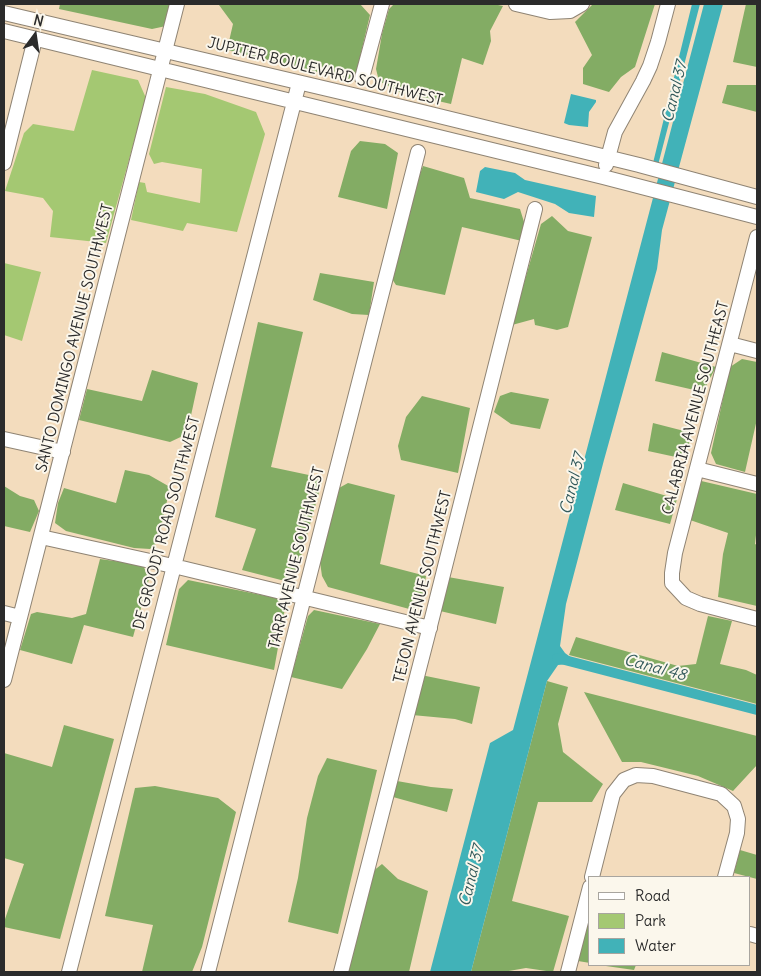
<!DOCTYPE html>
<html>
<head>
<meta charset="utf-8">
<style>
  body { margin:0 }
  #map { position:relative; width:761px; height:976px; overflow:hidden; background:#f3dcbd; font-family:Delius,sans-serif }
  canvas { display:block }
  .frame { position:absolute; inset:0; border:5px solid #2b2b2b; pointer-events:none }
  .legend { position:absolute; left:588px; top:876px; width:162px; height:90px; box-sizing:border-box; background:#fbf7ec; border:1px solid #a8a59f; margin:0; padding:6px 9px; list-style:none; font-size:15px; color:#2b2b2b }
  .legend li { display:flex; align-items:center; gap:10px; height:25px }
  .legend b { width:25px; border:1px solid #a8a59f }
  .north { position:absolute; left:10px; top:10px; width:50px; height:50px; -webkit-text-stroke:4px #fbf7ec; paint-order:stroke; rotate:14deg; font-size:14px; font-weight:700; line-height:20px; text-align:center; color:#2b2b2b }
  .north::after { content:''; display:block; margin:auto; width:18px; height:22px; background:#2b2b2b; clip-path:polygon(50% 0,100% 100%,50% 72%,0 100%) }
</style>
</head>
<body>
<div id="map">
<canvas width="761" height="976"></canvas>
<div class="frame"></div>
<ul class="legend">
<li><b style="height:6px;background:#fff"></b>Road</li>
<li><b style="height:14px;background:#a4c872"></b>Park</li>
<li><b style="height:14px;background:#41b2b8"></b>Water</li>
</ul>
<div class="north">N</div>
</div>
<script>
const c = document.querySelector('canvas').getContext('2d');
c.lineJoin = 'round';
function fill(path, color) {
  c.fillStyle = color;
  c.fill(path, 'evenodd');
}
function shape(rows) {
  const path = new Path2D();
  for (const r of rows) {
    path.moveTo(r[0], r[1]);
    for (let i = 2; i < r.length; i += 2) path.lineTo(r[i], r[i + 1]);
  }
  return path;
}
function strokePath(path, color, width, dash) {
  c.strokeStyle = color;
  c.lineWidth = width;
  c.lineCap = dash ? 'butt' : 'round';
  c.setLineDash(dash || []);
  c.stroke(path);
}
function drawText(font, color, halo, rows, align = 'center') {
  c.font = font + ' Delius,sans-serif';
  c.lineWidth = 4;
  c.setLineDash([]);
  c.textBaseline = 'middle';
  c.strokeStyle = halo;
  c.fillStyle = color;
  for (const [text, x, y, turn = 0] of rows) {
    c.save();
    c.translate(x, y);
    c.rotate((+turn || 0) * Math.PI / 180);
    c.textAlign = isNaN(turn) ? turn : align;
    if (halo) c.strokeText(text, 0, 0);
    c.fillText(text, 0, 0);
    c.restore();
  }
}
fill(shape([
  [92,70,138,80,146,98,106,243,50,237,53,211,43,198,5,191,24,133,33,124,74,131],
  [166,87,205,94,256,112,265,134,237,232,187,223,183,231,131,220,139,182,145,183,147,192,200,203,202,169,162,162,154,164,149,154],
  [4,263,41,272,22,341,4,335]
]), '#a4c872');
fill(shape([
  [60,4,172,4,166,26,152,29,59,9],
  [214,4,360,4,370,15,356,74,350,80,227,50,233,24,219,5],
  [394,4,493,4,503,6,490,31,491,41,483,65,462,58,451,104,399,92,379,81,376,69,382,34,389,9],
  [593,4,655,4,635,67,621,77,609,92,583,84,583,68,592,55,575,22],
  [746,4,757,4,757,67,733,62],
  [727,85,757,85,757,112,722,103],
  [360,141,385,144,398,153,387,209,338,197,351,151],
  [423,166,464,178,470,198,520,209,524,222,522,241,462,227,445,295,396,285,392,279,417,182],
  [552,216,568,231,592,237,568,327,557,330,535,325,534,319,512,325,541,224],
  [320,273,374,282,369,315,352,314,313,300],
  [258,322,303,332,271,467,323,478,295,578,281,580,242,570,256,529,215,517],
  [662,352,716,367,703,392,655,381],
  [742,359,757,362,757,419,745,472,716,464,711,453,730,367],
  [152,370,198,383,187,434,170,442,79,420,87,389,142,401],
  [511,392,549,399,540,429,511,424,494,412,500,396],
  [422,396,470,408,458,473,401,460,398,446,406,417],
  [653,423,692,433,685,459,648,451],
  [125,470,149,475,170,487,158,542,150,549,134,548,66,531,55,523,58,503,64,488,116,503],
  [697,480,757,494,757,526,755,544,757,545,757,606,718,597,723,554,728,533,690,520],
  [348,483,395,495,380,564,426,576,421,607,413,610,328,587,322,576,320,562,339,488],
  [623,483,677,499,670,524,615,510],
  [4,486,20,496,34,500,39,511,30,532,4,526],
  [100,559,143,565,149,579,133,637,84,625,72,664,20,650,31,614,37,612,72,618,86,614],
  [448,577,504,587,496,624,440,611],
  [188,580,276,598,285,608,274,670,166,645,179,589],
  [314,610,380,624,367,649,342,689,291,677,308,616],
  [708,616,732,621,720,664,746,670,757,675,757,704,569,655,576,637,678,666,696,664],
  [421,675,480,687,472,724,455,719,412,715],
  [547,681,568,687,558,724,563,752,603,784,592,802,538,802,512,901,569,916,553,972,526,968,503,972,471,972],
  [584,692,757,736,757,765,733,791,698,776,641,762,622,762],
  [64,725,114,739,60,939,4,927,4,922,24,864,4,858,4,753,52,767],
  [327,758,377,770,338,934,288,922,298,878,307,818,318,776],
  [397,781,431,787,453,789,447,812,393,797],
  [155,786,218,798,236,812,202,947,192,972,142,972,153,925,105,916,135,788],
  [740,850,757,855,757,879,734,873],
  [382,864,398,879,428,891,409,972,348,972,372,872],
  [585,921,590,923,590,963,578,961],
  [599,965,636,965,634,970]
]), '#83ac64');
fill(shape([
  [692,4,700,4,658,165,653,163],
  [704,4,723,4,662,230,657,269,604,460,566,604,560,646,565,653,573,659,568,664,558,665,547,681,471,972,430,972,490,743,513,730],
  [571,94,596,100,596,102,589,112,588,127,569,125,564,123],
  [485,167,515,173,525,180,596,196,594,217,569,213,555,204,518,192,504,199,476,192,480,171]
]), '#41b2b8');
strokePath(shape([
  [557,658,757,710]
]), '#41b2b8', 10);
const minor = shape([
  [516,4,550,12,570,11,582,4],
  [4,13,353,95,639,165,757,197],
  [4,31,603,177,757,217],
  [362,78,382,4],
  [4,163,35,39],
  [606,165,615,132,643,81,650,66,658,42,668,4],
  [757,237,675,553,672,573,672,583,686,598,700,604,757,619],
  [730,344,757,351],
  [4,439,63,452],
  [697,469,757,484],
  [41,537,182,568,430,628],
  [4,613,20,617],
  [4,680,177,4],
  [592,877,613,794,624,780,636,775,653,776,721,794,734,806,738,819,737,833,725,877],
  [750,934,757,936],
  [69,972,299,83],
  [208,972,418,152],
  [341,972,428,634,535,209],
  [568,972,590,887]
]);
strokePath(minor, '#8f8474', 16);
strokePath(minor, '#fff', 14);
drawText('15px', '#2b2b2b', '#fbf7ec', [
  ["JUPITER BOULEVARD SOUTHWEST",325,72,14],
  ["SANTO DOMINGO AVENUE SOUTHWEST",75,338,-76],
  ["CALABRIA AVENUE SOUTHEAST",696,408,-75],
  ["DE GROODT ROAD SOUTHWEST",167,523,-75],
  ["TARR AVENUE SOUTHWEST",297,558,-76],
  ["TEJON AVENUE SOUTHWEST",423,587,-76]
]);
drawText('italic 16px', '#335a5c', '#fbf7ec', [
  ["Canal 37",675,92,-76],
  ["Canal 37",573,484,-76],
  ["Canal 48",655,668,15],
  ["Canal 37",472,876,-76]
]);
</script>
</body>
</html>
